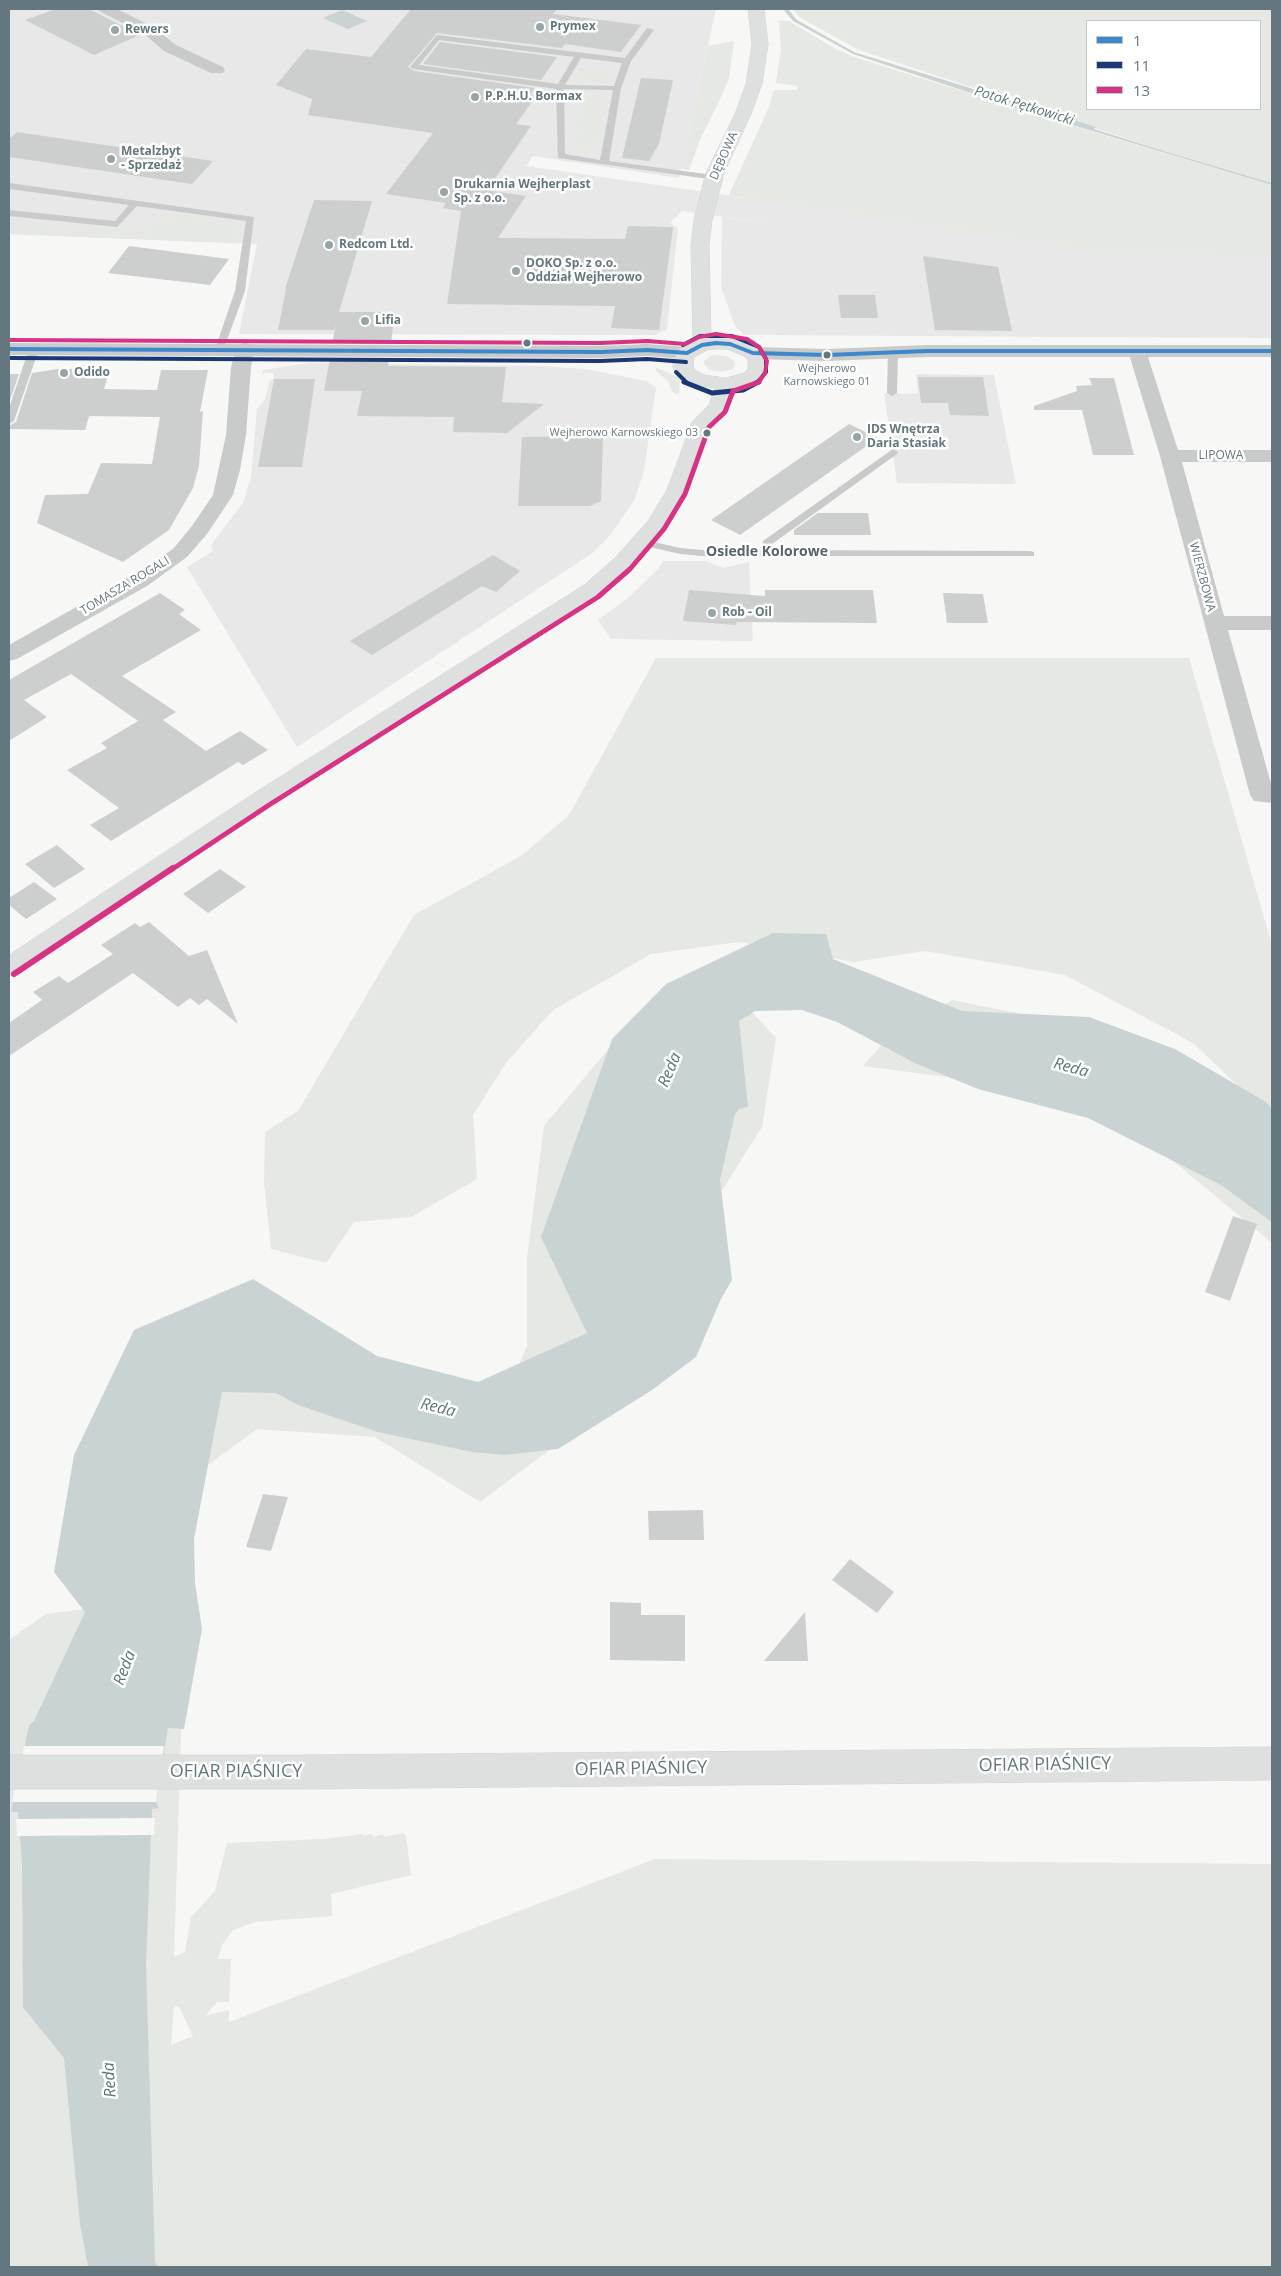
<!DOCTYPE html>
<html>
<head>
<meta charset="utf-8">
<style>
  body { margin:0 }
  #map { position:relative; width:1281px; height:2276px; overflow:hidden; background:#f7f7f6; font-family:"Open Sans",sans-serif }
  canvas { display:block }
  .frame { position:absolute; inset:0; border:10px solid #64777e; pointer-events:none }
  .legend { position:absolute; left:1086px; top:20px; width:175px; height:90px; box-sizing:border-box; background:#fff; border:1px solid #c1c9cb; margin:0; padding:6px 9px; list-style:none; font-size:15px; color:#64777e }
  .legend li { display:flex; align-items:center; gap:10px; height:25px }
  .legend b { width:25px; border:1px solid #c1c9cb }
</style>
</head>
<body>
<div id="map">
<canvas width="1281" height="2276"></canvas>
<div class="frame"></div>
<ul class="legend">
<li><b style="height:6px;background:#3d87cb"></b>1</li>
<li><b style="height:6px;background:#1c3775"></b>11</li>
<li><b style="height:6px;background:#d63384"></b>13</li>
</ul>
</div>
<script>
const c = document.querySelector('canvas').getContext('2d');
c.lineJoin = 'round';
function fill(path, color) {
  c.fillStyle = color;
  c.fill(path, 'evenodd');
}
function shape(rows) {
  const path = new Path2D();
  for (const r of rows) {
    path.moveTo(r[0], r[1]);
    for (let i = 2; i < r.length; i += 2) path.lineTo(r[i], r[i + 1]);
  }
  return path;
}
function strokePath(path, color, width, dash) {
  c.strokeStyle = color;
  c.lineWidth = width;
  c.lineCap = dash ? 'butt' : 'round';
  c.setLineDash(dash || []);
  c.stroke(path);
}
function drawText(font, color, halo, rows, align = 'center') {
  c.font = font + ' "Open Sans",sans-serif';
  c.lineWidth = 5;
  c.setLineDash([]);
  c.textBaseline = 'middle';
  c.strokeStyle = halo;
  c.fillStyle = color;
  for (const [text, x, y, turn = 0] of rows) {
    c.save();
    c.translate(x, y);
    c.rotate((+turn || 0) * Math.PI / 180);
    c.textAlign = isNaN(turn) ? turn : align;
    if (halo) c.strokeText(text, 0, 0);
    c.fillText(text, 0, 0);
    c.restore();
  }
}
fill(shape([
  [9,9,716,9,679,178,533,156,526,166,740,197,1272,251,1272,338,744,335,735,326,721,287,722,217,824,231,682,211,670,223,678,228,667,329,655,335,239,334,257,244,9,234],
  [310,363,544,366,585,369,646,381,656,387,644,471,634,501,611,534,594,552,297,747,187,567,213,551,211,545,243,503,251,477,257,409,265,399,270,380,274,379,273,373,264,373,262,377,263,370],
  [916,374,994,375,1016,484,897,483,884,393,918,394],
  [663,561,706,561,723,568,749,562,753,641,611,639,598,620,629,597,659,568]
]), '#e7e8e7');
fill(shape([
  [793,9,1272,9,1272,183,1167,152,859,50,799,17],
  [1087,21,1260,21,1260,109,1087,109],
  [779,21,789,21,834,48,854,57,1090,131,1272,185,1272,257,1092,251,729,195,769,107,774,90,797,90,797,86,776,83,781,50],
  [734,41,729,78,723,93,700,140,689,170,684,169,681,168,708,46],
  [582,68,609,72,611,74,611,78,607,82,573,80],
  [583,92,605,95,599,122,603,123,596,149,586,152,572,149,572,144,578,134,572,122,585,105,579,104,584,96,578,95],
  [181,215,235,223,240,226,241,233,233,243,9,234,9,218,61,226,149,230,155,220],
  [712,355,727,356,735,362,735,365,733,369,721,372,709,370,703,362],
  [655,367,678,377,680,380,679,394,672,392,669,382,657,372],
  [656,658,1189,658,1272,945,1272,1243,1160,1150,1032,1088,863,1066,892,1033,952,1000,1091,1028,1239,1087,1193,1043,1065,975,925,951,854,962,739,942,651,954,553,1010,506,1063,473,1115,477,1179,411,1217,354,1222,326,1263,271,1249,264,1181,265,1132,298,1111,414,915,521,856,569,815],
  [735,994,776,1038,762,1127,666,1279,681,1351,480,1502,375,1437,257,1429,189,1479,174,1957,185,1952,191,1917,215,1891,227,1843,324,1839,363,1834,363,1836,372,1834,373,1837,383,1834,384,1837,403,1833,406,1836,411,1875,331,1894,332,1916,255,1922,233,1930,222,1945,218,1959,231,1959,229,2002,217,2002,205,2016,229,2010,229,2022,655,1859,1272,1864,1272,2267,9,2267,9,1640,46,1614,140,1602,184,1367,485,1436,527,1347,527,1258,544,1126,621,1034],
  [174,2006,179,2007,193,2036,171,2045]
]), '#e6e8e3');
fill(shape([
  [783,9,788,9,797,20,854,52,1096,127,1094,129,1167,152,1272,183,1272,185,1019,109,853,54,793,21],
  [342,10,367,21,348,29,323,18],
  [773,933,826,934,833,959,962,1011,1089,1017,1175,1049,1266,1102,1272,1109,1272,1222,1221,1185,1088,1118,978,1089,917,1064,837,1022,802,1010,755,1011,739,1021,748,1107,739,1109,735,1114,720,1180,732,1280,721,1299,696,1357,652,1390,558,1449,504,1455,472,1452,378,1432,298,1405,276,1393,222,1392,194,1539,195,1583,202,1629,184,1729,168,1728,156,1802,159,1808,152,1809,146,1965,155,2262,158,2267,88,2267,80,2224,64,2058,23,2007,22,1863,18,1812,11,1812,29,1725,34,1721,85,1612,54,1572,74,1455,134,1330,253,1279,377,1356,478,1382,587,1333,541,1237,612,1039,666,984]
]), '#c9d3d4');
fill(shape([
  [24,1746,164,1746,156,1802,12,1802],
  [155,1818,154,1835,17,1836,16,1819]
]), '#f7f7f6');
fill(shape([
  [56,9,89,9,140,35,94,55,25,20],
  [411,9,557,9,553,14,641,25,621,52,565,44,562,48,437,33,408,67,414,71,535,88,530,95,536,96,516,124,531,126,487,190,526,196,498,238,625,239,628,226,673,227,659,330,611,328,615,306,447,304,461,211,443,208,446,203,386,194,433,133,308,115,312,99,276,85,306,49,371,57],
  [440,42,557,57,541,80,423,64],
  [641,78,673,80,659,144,649,161,622,158],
  [17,132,213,161,192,184,9,157,9,139],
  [314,200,372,201,339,312,395,312,391,343,332,343,336,325,334,330,278,330,286,289,285,289],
  [129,246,229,259,210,285,108,273],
  [923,256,998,267,1012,331,935,330],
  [838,295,875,295,878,318,841,318],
  [330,358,389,359,388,366,506,367,502,402,544,404,507,433,453,432,454,417,357,416,362,391,324,391],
  [58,369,110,369,104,389,157,390,161,370,208,370,200,412,203,411,199,466,193,488,169,530,123,562,37,523,45,495,88,494,101,463,152,464,160,417,89,416,85,430,9,429,9,426,16,422,32,373],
  [9,374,19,374,9,403],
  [918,377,983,377,989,416,950,415,948,403,921,403],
  [1089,378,1114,378,1134,455,1093,455,1082,410,1034,410,1034,406,1077,391,1076,386,1092,385],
  [274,379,315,379,302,467,258,467],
  [849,424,878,438,740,535,711,520],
  [603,436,601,501,590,506,518,506,522,437],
  [818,513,868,513,871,535,794,535,794,530],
  [493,555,520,571,496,592,482,586,372,655,350,641],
  [689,590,765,596,765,590,873,590,877,623,737,622,736,625,683,621],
  [160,593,185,610,179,614,201,630,122,676,176,712,163,720,206,751,240,731,268,750,243,765,238,762,111,841,90,825,119,808,67,770,107,748,101,743,138,721,71,674,24,700,47,717,9,741,9,680],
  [943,593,983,594,988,623,947,623],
  [57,845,85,869,54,888,25,864],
  [220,869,246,887,208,913,183,894],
  [34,882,57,899,26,919,9,905,9,898],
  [149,922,189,956,207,950,238,1024,207,999,199,1005,190,998,178,1007,133,973,9,1056,9,1023,42,1000,33,992,59,976,68,983,113,954,101,945,135,923,140,927],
  [1233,1216,1257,1224,1230,1301,1205,1292],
  [263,1494,288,1497,271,1551,246,1547],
  [703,1510,704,1540,649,1540,648,1511],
  [850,1559,894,1592,877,1613,832,1580],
  [610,1602,641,1603,641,1615,685,1615,685,1661,610,1660],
  [805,1612,808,1661,764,1661]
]), '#cdcfcf');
const secondary = shape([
  [748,9,764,9,768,44,762,84,751,114,724,173,712,220,709,245,711,338,730,338,760,349,768,361,767,370,758,381,734,388,728,407,711,424,687,490,664,528,631,568,600,595,272,804,18,974,9,976,9,955,256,792,584,585,615,558,648,521,667,490,692,422,709,405,715,388,692,384,681,378,673,367,673,360,680,349,693,342,691,245,694,220,706,173,735,114,746,84,752,44,748,9],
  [716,349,727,349,746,357,748,361,748,369,744,373,726,378,704,375,695,370,693,367,694,357,707,350,716,349],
  [1272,1747,1272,1780,302,1789,9,1789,9,1755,302,1755,1272,1747]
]);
strokePath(secondary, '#d2d4d4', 1);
fill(shape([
  [647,28,654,30,631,61,621,88,609,161,713,175,717,178,716,180,558,158,556,89,414,69,410,67,437,35,625,58,647,28],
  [439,40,574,57,558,84,419,65,439,40],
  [581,58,622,63,614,86,565,85,581,58],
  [564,89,613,90,600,160,565,154,564,89],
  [9,183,254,217,245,291,223,351,215,349,235,291,246,221,137,206,117,227,9,216,9,210,115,221,129,205,9,189,9,183],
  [34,346,39,349,14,421,9,424,9,408,29,349,34,346],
  [893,349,898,352,897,393,892,396,887,393,888,352,893,349],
  [893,449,898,452,897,454,772,544,772,550,1030,551,1034,552,1034,556,702,556,680,554,637,544,636,542,641,539,680,548,702,550,762,550,763,541,893,449]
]), '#c9cbcb');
fill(shape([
  [98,9,117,9,153,27,176,45,223,67,225,70,223,73,211,73,164,51,143,33,101,12,98,9],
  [245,343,252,345,254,349,251,367,246,435,240,470,233,495,207,534,187,557,147,586,17,659,9,661,9,645,131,576,173,549,192,526,213,495,226,435,231,367,236,349,238,345,245,343],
  [1137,345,1144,347,1146,351,1178,450,1272,450,1272,462,1182,462,1224,616,1272,616,1272,630,1228,630,1272,787,1272,803,1254,801,1250,795,1160,456,1128,351,1130,347,1137,345]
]), '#c9cbcb');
fill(shape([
  [9,343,600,346,647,344,687,347,694,349,697,353,694,357,687,359,647,356,600,358,9,355,9,343],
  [927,345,1272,345,1272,357,927,357,827,361,753,359,746,357,743,353,746,349,753,347,827,349,927,345]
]), '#c9cbcb');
fill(secondary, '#dedfdf');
strokePath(shape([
  [9,349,600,352,647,350,687,353],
  [687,353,702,345,716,343,730,344,753,353,827,355,927,351,1272,351]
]), '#3d87cb', 4);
strokePath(shape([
  [683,345,700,336,732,336,759,347,766,359,766,372,757,383],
  [9,358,600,361,647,359,686,362],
  [676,372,687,383]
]), '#1c3775', 4);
strokePath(shape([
  [684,382,712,393,743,390,758,382]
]), '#1c3775', 5);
strokePath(shape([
  [9,340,600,343,647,341,685,344,699,337,716,334,747,339,759,347,767,361,765,373,758,383]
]), '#d63384', 4);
strokePath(shape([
  [171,870,269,805,598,597,630,569,664,529,685,494,709,427,725,412,733,391,759,382]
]), '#d63384', 5);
strokePath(shape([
  [14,974,173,868]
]), '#d63384', 6);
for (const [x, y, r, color] of [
  [540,27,5,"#97a4a8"],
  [115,30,5,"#97a4a8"],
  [475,97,5,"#97a4a8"],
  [111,159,5,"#97a4a8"],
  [444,192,5,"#97a4a8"],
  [329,245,5,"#97a4a8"],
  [516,271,5,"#97a4a8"],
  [365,321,5,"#97a4a8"],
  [527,343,4.5,"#64777e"],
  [827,355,4.5,"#64777e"],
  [64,373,5,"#97a4a8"],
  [707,433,4.5,"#64777e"],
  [857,437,5,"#97a4a8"],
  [712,613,5,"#97a4a8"]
]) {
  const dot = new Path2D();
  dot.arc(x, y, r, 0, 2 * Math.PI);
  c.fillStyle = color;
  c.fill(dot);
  strokePath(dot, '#fff', 2);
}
drawText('11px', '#64777e', '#fff', [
  ["Wejherowo",827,369],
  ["Karnowskiego 01",827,382],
  ["Wejherowo Karnowskiego 03",698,433,"right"]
]);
drawText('bold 12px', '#64777e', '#fff', [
  ["Prymex",550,27],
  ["Rewers",125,30],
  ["P.P.H.U. Bormax",485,97],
  ["Metalzbyt",121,152],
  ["- Sprzedaż",121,166],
  ["Drukarnia Wejherplast",454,185],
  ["Sp. z o.o.",454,199],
  ["Redcom Ltd.",339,245],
  ["DOKO Sp. z o.o.",526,264],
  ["Oddział Wejherowo",526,278],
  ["Lifia",375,321],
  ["Odido",74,373],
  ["IDS Wnętrza",867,430],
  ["Daria Stasiak",867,444],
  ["Rob - Oil",722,613]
], 'left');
drawText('12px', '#64777e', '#fff', [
  ["DĘBOWA",724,156,-66],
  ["LIPOWA",1221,456],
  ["WIERZBOWA",1202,577,75],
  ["TOMASZA ROGALI",125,586,-31]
]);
drawText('italic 14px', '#5f7679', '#fff', [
  ["Potok Pętkowicki",1024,106,17]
]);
drawText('bold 14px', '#56646a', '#fff', [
  ["Osiedle Kolorowe",767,552]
]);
drawText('italic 16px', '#5f7679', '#fff', [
  ["Reda",1071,1068,15],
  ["Reda",670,1070,-67],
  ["Reda",438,1408,14],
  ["Reda",125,1668,-69],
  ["Reda",110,2080,-94]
]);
drawText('18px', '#64777e', '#fff', [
  ["OFIAR PIAŚNICY",1045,1765,-1],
  ["OFIAR PIAŚNICY",641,1769,-1],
  ["OFIAR PIAŚNICY",236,1772]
]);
</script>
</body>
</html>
